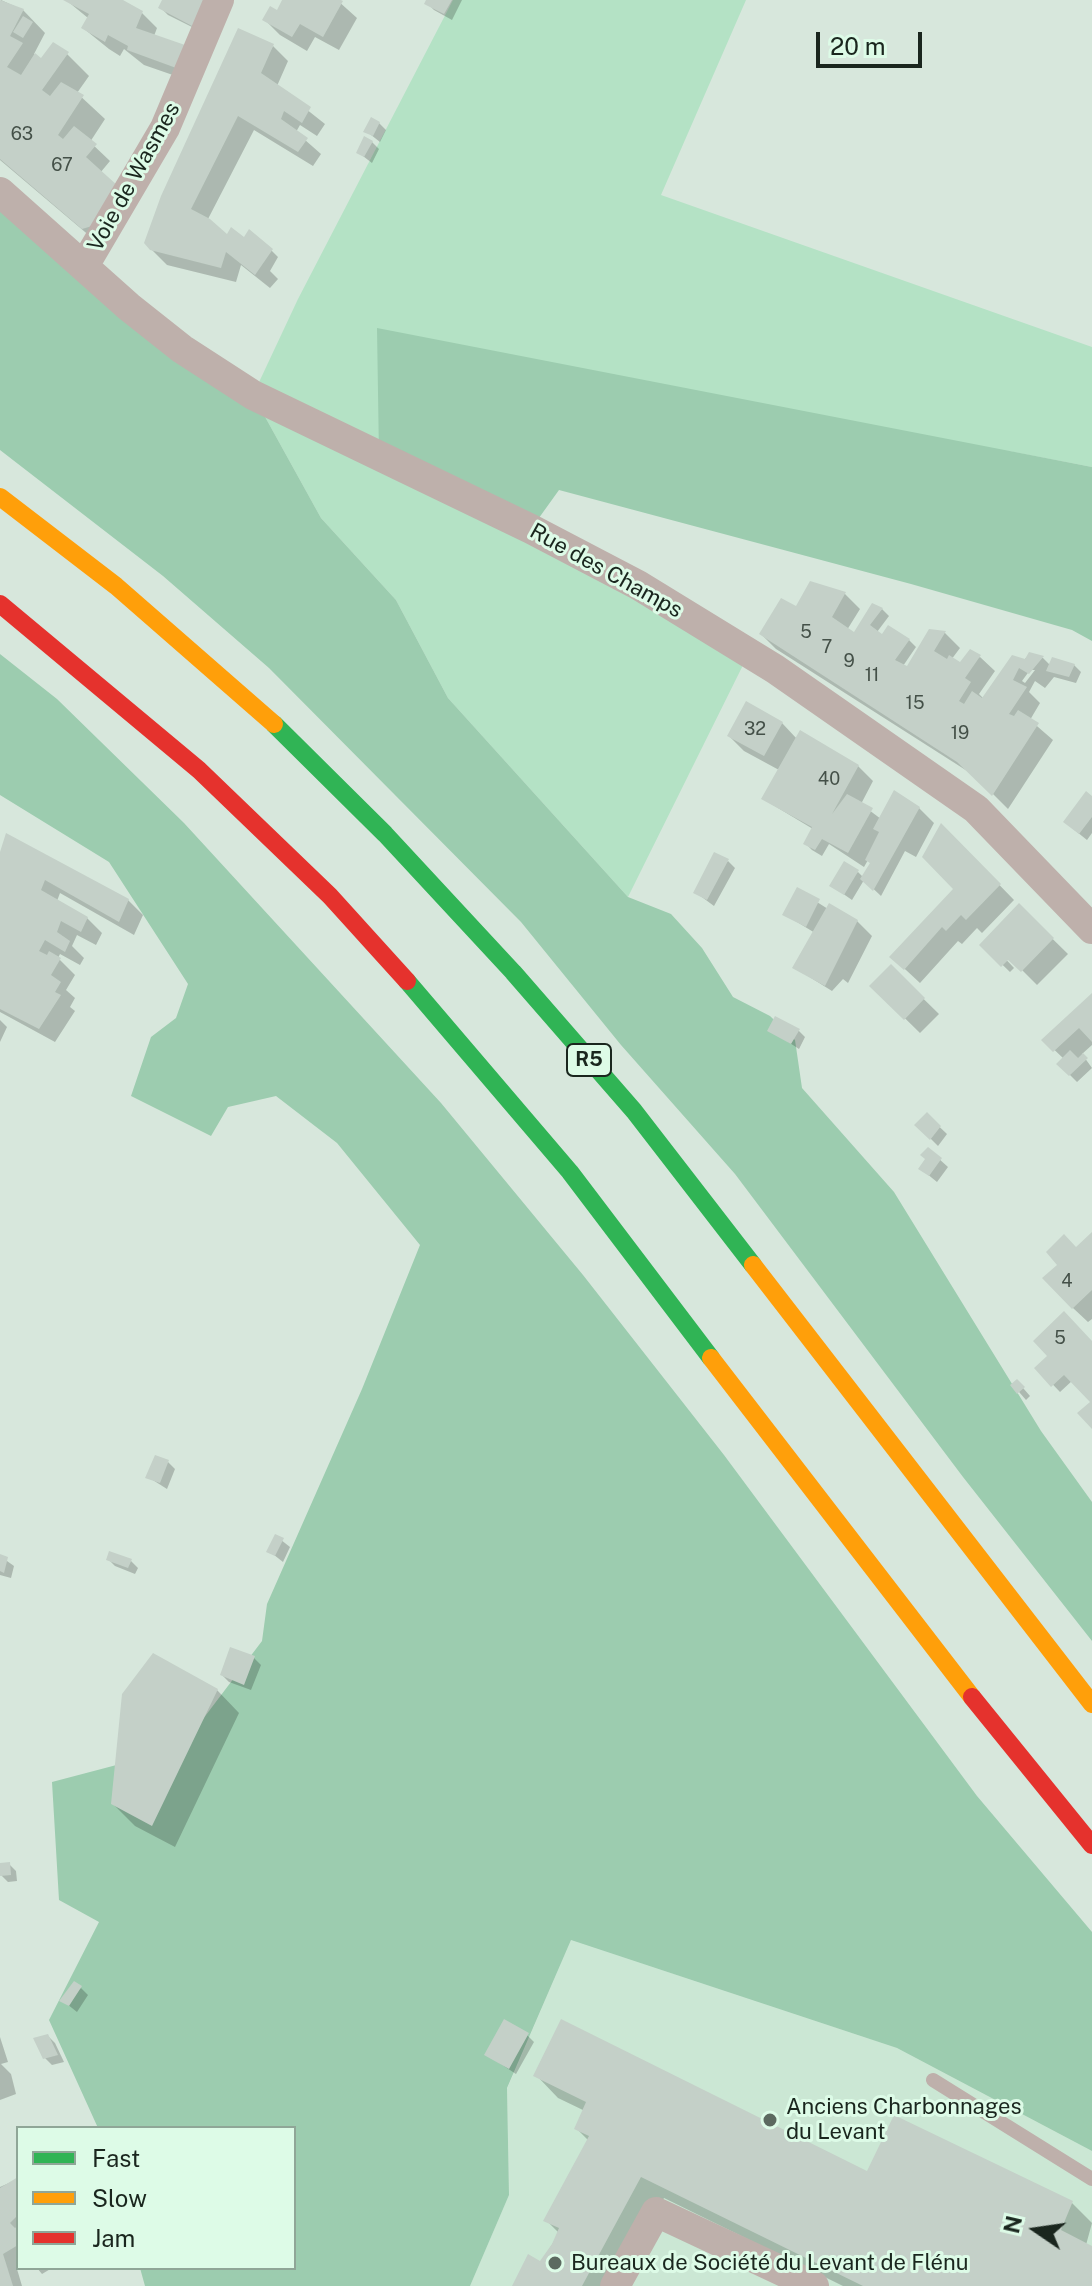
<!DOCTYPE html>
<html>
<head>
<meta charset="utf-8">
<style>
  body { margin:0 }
  #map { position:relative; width:1092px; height:2286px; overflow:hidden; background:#d7e7dc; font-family:"Public Sans",sans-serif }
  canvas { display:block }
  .legend { position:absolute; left:16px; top:2126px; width:280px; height:144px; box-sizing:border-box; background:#ddfbe7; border:2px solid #8fa697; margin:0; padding:10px 14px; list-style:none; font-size:24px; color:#1a261e }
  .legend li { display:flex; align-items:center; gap:16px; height:40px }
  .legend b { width:40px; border:2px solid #8fa697 }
  .north { position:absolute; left:996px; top:2190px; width:80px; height:80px; -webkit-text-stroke:6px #ddfbe7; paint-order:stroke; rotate:283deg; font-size:22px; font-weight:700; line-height:32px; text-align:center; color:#1a261e }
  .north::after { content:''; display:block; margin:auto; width:28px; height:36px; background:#1a261e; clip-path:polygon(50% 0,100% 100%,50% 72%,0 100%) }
  .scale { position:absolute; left:816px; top:32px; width:106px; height:36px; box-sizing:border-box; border:4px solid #1a261e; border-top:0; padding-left:10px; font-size:24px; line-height:28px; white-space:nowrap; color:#1a261e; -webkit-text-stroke:6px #ddfbe7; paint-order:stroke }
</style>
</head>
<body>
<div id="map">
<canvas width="1092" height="2286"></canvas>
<ul class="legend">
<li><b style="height:10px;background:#30b455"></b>Fast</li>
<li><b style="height:10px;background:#ff9f0a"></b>Slow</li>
<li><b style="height:10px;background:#e5322d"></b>Jam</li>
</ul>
<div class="north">N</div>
<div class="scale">20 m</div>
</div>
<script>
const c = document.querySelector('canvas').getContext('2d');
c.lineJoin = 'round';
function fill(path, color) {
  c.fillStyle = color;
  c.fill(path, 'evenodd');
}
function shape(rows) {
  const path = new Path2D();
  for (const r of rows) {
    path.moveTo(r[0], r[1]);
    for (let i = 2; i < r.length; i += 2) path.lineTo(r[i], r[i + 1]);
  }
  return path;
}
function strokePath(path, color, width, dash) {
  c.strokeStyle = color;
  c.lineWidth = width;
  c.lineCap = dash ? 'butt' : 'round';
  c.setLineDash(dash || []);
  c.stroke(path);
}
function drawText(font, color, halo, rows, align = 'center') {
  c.font = font + ' "Public Sans",sans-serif';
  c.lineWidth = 6;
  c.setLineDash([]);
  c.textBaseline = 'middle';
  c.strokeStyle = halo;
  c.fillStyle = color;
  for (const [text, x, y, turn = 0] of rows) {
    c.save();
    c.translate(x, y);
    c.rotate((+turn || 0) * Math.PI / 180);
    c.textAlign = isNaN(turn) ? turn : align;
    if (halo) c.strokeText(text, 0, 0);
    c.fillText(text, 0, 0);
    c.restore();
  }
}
fill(shape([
  [571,1940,897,2048,1092,2151,1092,2286,470,2286,509,2195,507,2089]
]), '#cbe7d4');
fill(shape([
  [453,0,746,0,661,195,1092,347,1092,467,1008,451,379,456,749,653,628,897,448,698,396,600,321,518,253,395,298,299]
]), '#b4e2c5');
fill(shape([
  [0,209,253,395,321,518,396,600,448,698,628,897,671,914,702,948,733,997,770,1016,795,1040,802,1088,894,1192,1041,1431,1092,1502,1092,1641,963,1477,735,1174,621,1045,521,922,269,668,163,576,0,450],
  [377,328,1092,467,1092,641,1072,630,911,584,559,490,531,529,379,456],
  [0,654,57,699,184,823,441,1103,583,1275,724,1455,977,1796,1092,1932,1092,2151,897,2048,571,1940,507,2088,509,2195,470,2286,145,2286,140,2268,294,2268,294,2128,98,2128,49,2020,99,1922,59,1900,52,1782,181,1748,262,1641,267,1604,362,1389,420,1245,337,1143,276,1096,228,1107,211,1136,131,1096,151,1037,176,1018,188,984,109,862,0,795]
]), '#9cccaf');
fill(shape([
  [1,0,23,10,45,33,34,54,42,61,67,54,89,76,77,93,105,119,90,142,110,161,100,173,98,243,0,160],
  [66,0,119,0,142,13,157,28,154,36,193,82,144,65,124,49,120,56,109,49,83,28,88,18],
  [165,0,202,0,202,32,168,15,161,8],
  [285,0,337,0,357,18,339,50,315,37,307,51,280,35,265,20,277,13],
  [429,0,462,0,452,20,434,10,427,3],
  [273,46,288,61,277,86,325,124,317,136,300,125,296,132,321,154,313,166,254,130,208,219,227,237,271,250,278,257,270,271,278,279,270,288,241,265,236,282,167,265,151,249],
  [379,123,386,130,380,142,366,131],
  [372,142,379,149,372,163,359,153],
  [811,584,845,594,860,609,847,630,855,635,882,609,889,616,877,632,883,637,909,640,916,647,903,666,907,669,930,631,945,633,960,648,951,660,961,664,980,657,995,671,979,694,984,699,1030,654,1043,658,1050,665,1074,665,1081,672,1076,683,1054,677,1045,688,1035,681,1029,692,1040,703,1030,720,1053,740,1008,809,975,776,776,649,761,634,796,609],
  [1030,670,1035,670,1025,683,1022,681],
  [782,723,797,739,858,766,873,781,861,804,881,819,919,808,934,823,916,857,905,851,881,896,864,880,852,900,832,886,858,872,864,878,871,864,868,860,864,867,829,844,822,856,812,850,805,843,813,829,763,799,779,770,744,751,729,736],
  [1092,799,1092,833,1087,840,1072,828],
  [942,826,1014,900,982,933,977,928,962,944,958,941,920,983,892,957,956,889],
  [0,858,128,900,143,915,134,935,60,893,57,901,87,918,102,933,96,945,77,935,72,946,84,958,80,965,60,954,58,958,75,975,66,990,75,998,70,1007,75,1011,55,1042,0,1012],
  [728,861,735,868,714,906,695,892],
  [798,890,828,909,857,921,872,936,848,983,843,979,832,991,795,968,815,933,784,914],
  [1019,906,1068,954,1037,985,1004,952,1001,954,1014,968,1010,972,982,945],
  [891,967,939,1014,920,1033,872,986],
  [1092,996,1092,1045,1082,1054,1092,1068,1077,1082,1059,1064,1064,1059,1044,1040],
  [0,1020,7,1027,0,1042],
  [770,1030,798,1030,805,1037,799,1049],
  [927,1115,947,1134,938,1146,917,1125],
  [928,1149,948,1167,937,1182,921,1169,927,1160],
  [1092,1234,1092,1319,1088,1322,1073,1308,1076,1249],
  [1092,1343,1092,1401,1073,1380,1060,1392,1037,1368],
  [1017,1381,1030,1396,1026,1400,1013,1385],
  [168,1462,175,1469,167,1489,148,1477],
  [276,1536,290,1547,283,1562,269,1551],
  [0,1556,14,1566,11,1578,0,1575],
  [108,1559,131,1561,138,1568,135,1574,115,1566],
  [254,1658,261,1665,251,1690,229,1682,222,1675],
  [217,1690,239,1713,175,1847,135,1826,113,1804],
  [9,1864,16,1871,17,1881,8,1882,1,1875,0,1865],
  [81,1988,88,1995,77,2012,62,2000],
  [527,2035,534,2042,516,2074,487,2055],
  [48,2036,55,2043,64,2062,52,2065,45,2058],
  [0,2037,8,2062,1,2064,11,2074,16,2094,0,2100],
  [536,2075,868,2173,1072,2203,1092,2223,1086,2245,1092,2248,1092,2286,843,2286,664,2198,616,2286,514,2286,541,2263,559,2233,546,2220,589,2141,577,2129,585,2111,558,2098],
  [18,2179,17,2269,22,2286,0,2286,0,2187],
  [37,2268,52,2268,42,2274]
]), '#0003');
fill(shape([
  [0,0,24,9,10,36,23,43,7,67,21,75,35,53,41,58,53,42,69,52,42,90,50,96,61,82,84,95,58,135,63,139,74,126,97,144,86,157,118,186,92,226,82,229,0,159],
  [63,0,123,0,141,10,143,11,136,28,185,45,179,69,127,50,128,46,108,35,105,42,81,28,89,14],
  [162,0,205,0,194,27,158,8],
  [282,0,341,0,343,1,323,37,300,24,292,37,262,20,270,6,277,10],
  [426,0,452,0,444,14,424,4],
  [23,16,33,22,23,38,13,32],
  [238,28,274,44,261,73,311,107,302,123,284,111,281,119,308,138,298,152,238,116,191,209,210,219,227,234,231,227,244,237,249,229,273,249,255,275,226,252,221,268,150,250,144,243,161,196],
  [371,117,380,122,373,136,363,132],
  [364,136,373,141,364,157,356,153],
  [810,581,846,592,832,617,854,632,872,603,883,608,870,625,882,634,888,625,910,639,895,660,907,666,929,629,946,631,934,651,947,659,949,655,960,662,970,649,981,655,965,678,971,682,959,701,964,704,972,691,982,698,1012,655,1025,659,1029,652,1044,656,1029,674,1019,668,1013,680,1027,687,1009,714,1014,716,1018,710,1039,723,992,796,957,762,759,634,781,598,796,606],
  [1052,657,1075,664,1069,677,1046,671],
  [746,701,783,722,764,756,727,736],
  [800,730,859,765,832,814,847,794,873,808,848,853,822,839,815,850,803,844,812,827,761,799],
  [894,790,920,807,873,891,860,879,870,863,865,860,879,832,873,829],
  [1086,791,1092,796,1092,817,1079,834,1063,822],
  [941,823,1001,884,966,920,961,915,946,931,942,927,904,970,889,957,953,889,922,857],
  [6,833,129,899,119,922,45,880,41,890,88,917,81,932,61,921,57,932,70,941,65,952,45,940,39,951,47,955,49,951,61,958,51,975,61,982,55,992,61,995,39,1029,0,1009,0,852],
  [714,852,729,859,707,900,693,893],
  [844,861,859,870,844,895,829,886],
  [797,887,820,899,806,927,782,915],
  [829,903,858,920,825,986,792,968],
  [1019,903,1054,938,1021,972,1008,960,1001,967,979,945],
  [891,964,925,998,904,1020,869,986],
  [1092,993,1092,1042,1079,1028,1053,1052,1041,1040],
  [775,1016,800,1029,791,1044,767,1031],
  [1070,1050,1078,1058,1083,1053,1088,1058,1069,1076,1056,1064],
  [927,1112,941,1126,930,1140,914,1125],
  [928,1147,942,1158,929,1176,918,1169,925,1159,920,1155],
  [1092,1232,1092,1290,1072,1309,1042,1278,1057,1265,1046,1252,1064,1234,1076,1247],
  [1064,1311,1092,1341,1092,1429,1077,1413,1090,1402,1064,1375,1051,1387,1034,1368,1047,1356,1033,1341],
  [1017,1379,1025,1387,1017,1394,1010,1385],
  [155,1455,169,1460,160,1483,145,1478],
  [275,1534,284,1538,275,1556,266,1552],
  [109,1551,132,1559,128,1568,106,1560],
  [0,1554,8,1557,4,1573,0,1571],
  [230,1647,255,1656,244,1685,220,1675],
  [153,1653,218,1689,152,1826,111,1804,122,1694],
  [10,1862,11,1875,0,1876,0,1863],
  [74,1981,82,1986,69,2006,59,2001],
  [504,2019,529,2033,509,2069,484,2055],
  [561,2019,867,2171,894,2115,1073,2201,1061,2230,1092,2246,1092,2286,863,2286,641,2177,582,2286,512,2286,528,2254,540,2261,552,2244,559,2228,543,2221,589,2136,574,2129,586,2102,533,2076],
  [48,2034,58,2055,43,2059,33,2038],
  [18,2177,18,2215,10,2223,15,2228,18,2226,18,2245,3,2254,13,2286,0,2286,0,2188]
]), '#c4d0c8');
strokePath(shape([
  [933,2080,1092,2179]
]), '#beb0ab', 14);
strokePath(shape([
  [0,192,129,307,182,349,253,395,531,529,638,585,775,669,976,809,1092,929],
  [84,266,165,128,219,0],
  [615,2286,656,2212,814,2286]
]), '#beb0ab', 30);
strokePath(shape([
  [274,724,385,834,513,972,634,1111,753,1265],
  [407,981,570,1172,711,1358]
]), '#30b455', 18);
strokePath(shape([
  [0,497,116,586,274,724],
  [753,1265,1092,1704],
  [711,1358,972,1697]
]), '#ff9f0a', 18);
strokePath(shape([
  [0,604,199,770,330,896,407,981],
  [972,1697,1092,1845]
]), '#e5322d', 18);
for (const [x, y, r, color] of [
  [770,2120,8,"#5c6a60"],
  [555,2263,8,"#5c6a60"]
]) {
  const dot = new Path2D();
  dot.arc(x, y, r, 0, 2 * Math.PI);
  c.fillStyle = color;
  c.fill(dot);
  strokePath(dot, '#ddfbe7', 3);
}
drawText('18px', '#445048', null, [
  ["63",22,134],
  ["67",62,165],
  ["5",806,632],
  ["7",827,647],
  ["9",849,661],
  ["11",872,675],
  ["15",915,703],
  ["32",755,729],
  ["19",960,733],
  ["40",829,779],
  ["4",1067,1281],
  ["5",1060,1338]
]);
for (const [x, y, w] of [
  [589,1060,44]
]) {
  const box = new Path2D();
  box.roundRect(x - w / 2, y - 16, w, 32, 6);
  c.fillStyle = '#ddfbe7';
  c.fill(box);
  strokePath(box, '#1a261e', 2);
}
drawText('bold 20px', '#1a261e', null, [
  ["R5",589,1060]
]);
drawText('22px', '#1a261e', '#ddfbe7', [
  ["Voie de Wasmes",134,177,-61],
  ["Rue des Champs",606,571,29]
]);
drawText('22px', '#1a261e', '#ddfbe7', [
  ["Anciens Charbonnages",786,2107],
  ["du Levant",786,2132],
  ["Bureaux de Société du Levant de Flénu",571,2263]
], 'left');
</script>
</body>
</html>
